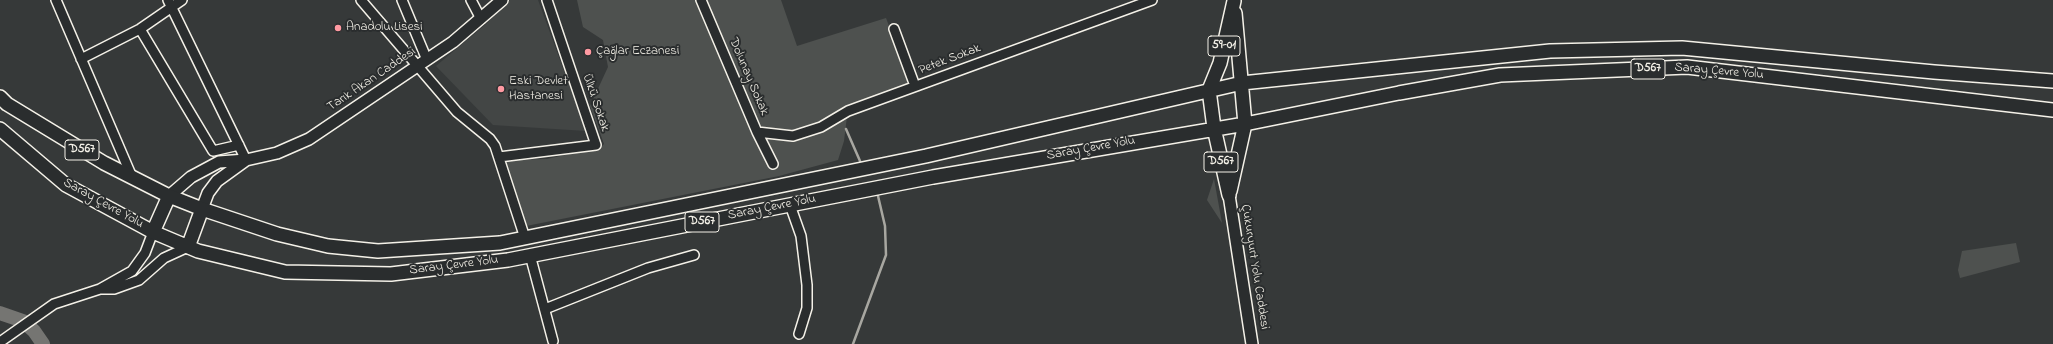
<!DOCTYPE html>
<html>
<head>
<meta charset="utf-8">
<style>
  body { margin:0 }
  canvas { display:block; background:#363939 }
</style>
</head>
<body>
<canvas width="2053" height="344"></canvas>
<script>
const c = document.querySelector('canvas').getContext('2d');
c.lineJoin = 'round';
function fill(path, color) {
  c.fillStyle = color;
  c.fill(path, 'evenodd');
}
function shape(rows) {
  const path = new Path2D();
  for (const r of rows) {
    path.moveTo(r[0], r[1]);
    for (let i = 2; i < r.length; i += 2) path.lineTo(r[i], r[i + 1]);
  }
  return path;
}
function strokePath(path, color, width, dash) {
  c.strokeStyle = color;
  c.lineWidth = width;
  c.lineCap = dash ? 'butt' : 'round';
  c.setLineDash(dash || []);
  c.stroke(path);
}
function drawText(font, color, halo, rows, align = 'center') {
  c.font = font + ' "Indie Flower",sans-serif';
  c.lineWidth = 4;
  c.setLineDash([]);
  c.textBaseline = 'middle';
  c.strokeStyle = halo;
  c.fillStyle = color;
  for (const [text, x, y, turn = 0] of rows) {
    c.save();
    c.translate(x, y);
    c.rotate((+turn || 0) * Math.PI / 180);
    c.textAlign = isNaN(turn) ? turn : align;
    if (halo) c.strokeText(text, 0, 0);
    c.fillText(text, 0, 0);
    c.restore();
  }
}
fill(shape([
  [510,0,538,0,586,131,493,125,436,66,486,24]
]), '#434645');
fill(shape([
  [577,0,781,0,797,46,886,18,909,79,906,85,847,116,844,141,838,160,779,176,526,226,504,160,547,159,601,147,604,144,590,106,608,67,603,40,583,27],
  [1214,179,1222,223,1207,200],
  [2016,243,2020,262,1960,278,1958,270,1962,251]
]), '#4e514f');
strokePath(shape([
  [846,129,860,161],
  [853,344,886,255,885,226,878,196]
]), '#a8a7a1', 2.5);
strokePath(shape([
  [0,313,23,321,34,331,43,344]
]), '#757572', 14);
const minor = shape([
  [56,0,132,177],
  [168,0,246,160],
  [361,0,457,112,490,139,495,146,525,238],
  [402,0,427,60],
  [471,0,481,19],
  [701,0,757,132,773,164],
  [140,29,213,151,239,145],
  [894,29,915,86],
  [81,59,140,29,182,0],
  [757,132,793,136,821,127,848,111,1152,0],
  [499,157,596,145,547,0],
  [790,205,801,236,807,285,807,308,799,334],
  [153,232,145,253,132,271,100,289,114,289,139,280,164,258,188,247],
  [530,255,553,341],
  [545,309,648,268,694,255],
  [0,342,54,304,100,289]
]);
const major = shape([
  [246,160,277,153,309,139,453,42,502,0],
  [1229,195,1252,344],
  [169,196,191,177,219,162,246,160,217,181,208,193,202,209]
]);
const highway = shape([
  [0,97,7,104,104,163,169,196,202,209,277,234,328,246,378,251,500,243,926,156,1242,83,1550,51,1682,48,1934,72,2053,81],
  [0,129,66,185,153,232,198,251,285,272,391,274,508,260,933,177,1245,124,1399,93,1500,75,1687,67,2053,110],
  [1230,191,1245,124,1235,13],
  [1229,195,1214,128,1209,90,1220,63,1234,1],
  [153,232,169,196],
  [188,247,202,209]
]);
strokePath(minor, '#f4f1e8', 12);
strokePath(major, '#f4f1e8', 14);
strokePath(highway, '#f4f1e8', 16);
strokePath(minor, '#2a2d2e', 9);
strokePath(major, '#2a2d2e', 11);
strokePath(highway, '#2a2d2e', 13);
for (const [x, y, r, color] of [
  [338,28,4,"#ff9aa2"],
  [588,52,4,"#ff9aa2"],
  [501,89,4,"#ff9aa2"]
]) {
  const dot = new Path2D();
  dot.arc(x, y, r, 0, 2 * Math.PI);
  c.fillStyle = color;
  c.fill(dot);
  strokePath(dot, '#2a2d2e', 1.5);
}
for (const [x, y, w] of [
  [1224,46,32],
  [1648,69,34],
  [82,150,34],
  [1221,162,34],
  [702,222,34]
]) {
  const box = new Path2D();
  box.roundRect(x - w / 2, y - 10, w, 20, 3);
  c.fillStyle = '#2a2d2e';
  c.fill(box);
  strokePath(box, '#f4f1e8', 1);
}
drawText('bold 12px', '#f4f1e8', null, [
  ["59-01",1224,46],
  ["D567",1648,69],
  ["D567",82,150],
  ["D567",1221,162],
  ["D567",702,222]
]);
drawText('13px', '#f4f1e8', '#2a2d2e', [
  ["Anadolu Lisesi",346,28],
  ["Çağlar Eczanesi",596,52],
  ["Eski Devlet",509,82],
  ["Hastanesi",509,97]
], 'left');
drawText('13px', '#f4f1e8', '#2a2d2e', [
  ["Petek Sokak",950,60,-21],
  ["Saray Çevre Yolu",1719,72,5],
  ["Dolunay Sokak",748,77,67],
  ["Tarık Akan Caddesi",372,80,-34],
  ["Ülkü Sokak",595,103,71],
  ["Saray Çevre Yolu",1091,149,-10],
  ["Saray Çevre Yolu",103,204,29],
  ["Saray Çevre Yolu",772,208,-11],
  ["Saray Çevre Yolu",454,266,-7],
  ["Çukuryurt Yolu Caddesi",1254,267,81]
]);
</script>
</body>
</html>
